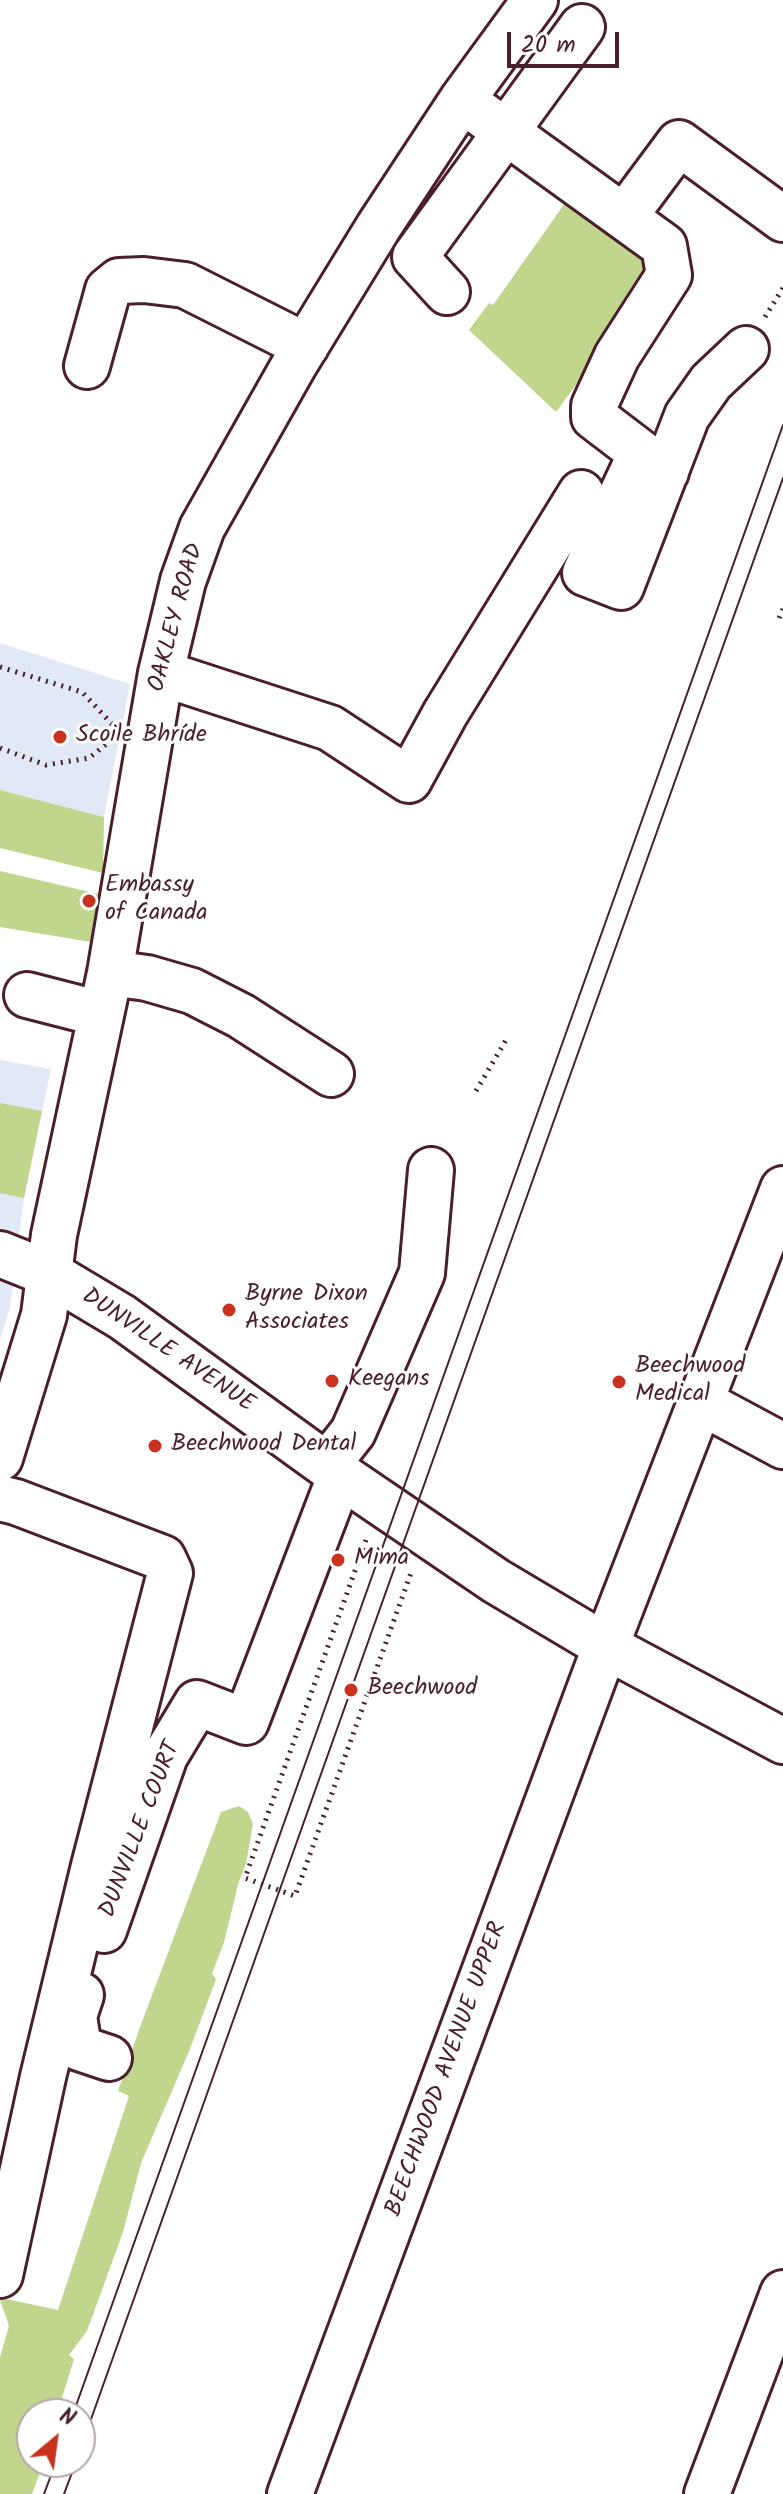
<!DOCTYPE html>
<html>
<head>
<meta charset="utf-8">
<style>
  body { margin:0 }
  #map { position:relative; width:783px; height:2494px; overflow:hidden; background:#fff; font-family:Kalam,sans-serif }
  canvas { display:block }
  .north { position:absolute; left:16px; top:2398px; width:80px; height:80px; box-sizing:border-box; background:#fff; border:2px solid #b7a5aa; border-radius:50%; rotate:29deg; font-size:22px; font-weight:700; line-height:32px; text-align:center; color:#4a1f2b }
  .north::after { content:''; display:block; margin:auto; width:28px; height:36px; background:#c8321e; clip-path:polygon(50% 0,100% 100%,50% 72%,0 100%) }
  .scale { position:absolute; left:507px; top:32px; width:112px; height:36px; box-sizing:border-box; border:4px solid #4a1f2b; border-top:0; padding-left:10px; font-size:24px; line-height:28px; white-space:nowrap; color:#4a1f2b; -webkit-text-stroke:6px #fff; paint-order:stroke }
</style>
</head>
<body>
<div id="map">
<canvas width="783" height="2494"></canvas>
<div class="north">N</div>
<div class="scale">20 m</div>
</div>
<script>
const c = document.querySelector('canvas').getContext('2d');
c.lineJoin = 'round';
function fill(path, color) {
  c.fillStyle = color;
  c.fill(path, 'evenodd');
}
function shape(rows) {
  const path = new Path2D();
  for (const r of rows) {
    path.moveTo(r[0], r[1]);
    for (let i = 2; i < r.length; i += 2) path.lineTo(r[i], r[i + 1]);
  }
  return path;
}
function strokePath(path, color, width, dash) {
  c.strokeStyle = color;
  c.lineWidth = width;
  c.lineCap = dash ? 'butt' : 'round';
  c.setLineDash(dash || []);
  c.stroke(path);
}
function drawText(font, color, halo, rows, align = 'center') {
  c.font = font + ' Kalam,sans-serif';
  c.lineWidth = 6;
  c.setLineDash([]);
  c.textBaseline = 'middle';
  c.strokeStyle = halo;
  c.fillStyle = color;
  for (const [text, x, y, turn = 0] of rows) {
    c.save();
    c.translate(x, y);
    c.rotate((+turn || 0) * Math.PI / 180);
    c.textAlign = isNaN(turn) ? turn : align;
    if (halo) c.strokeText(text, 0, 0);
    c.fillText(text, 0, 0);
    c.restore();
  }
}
fill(shape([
  [0,643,130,684,104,817,0,790],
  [0,1060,51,1069,24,1198,10,1307,0,1340]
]), '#e1e8f6');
fill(shape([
  [565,203,650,266,650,284,556,412,469,330,489,303,493,305],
  [0,790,104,817,103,873,0,848],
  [0,871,99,894,91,942,0,927],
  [0,1103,42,1111,24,1198,0,1193],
  [239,1806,248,1812,253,1824,246,1864,239,1881,224,1942,212,1974,216,1979,190,2049,141,2163,123,2232,87,2331,69,2355,74,2359,57,2414,32,2414,32,2462,44,2462,32,2494,0,2494,0,2357,9,2326,0,2300,2,2298,58,2310,129,2096,118,2091,140,2027,221,1812]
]), '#bfd68c');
const minor = shape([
  [462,100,664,246,669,275,617,356,594,406,594,417,666,472],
  [624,217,679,143,783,219],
  [447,292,415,257,582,27],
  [87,366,108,290,119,281,144,280,185,285,306,346],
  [641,453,585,573,621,587,687,416,711,382,746,349],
  [161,673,330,728,409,780,445,714,581,493],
  [110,973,147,978,192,991,241,1016,331,1074],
  [27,995,101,1014],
  [0,1254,50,1274,122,1317,343,1477,496,1581,607,1647,783,1741],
  [699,1401,783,1446],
  [0,1458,44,1315,54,1235,110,973,161,673,183,581,202,528,294,365,379,226,462,100,535,0],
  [327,1465,353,1432,422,1273,431,1170],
  [0,1498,16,1502,163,1558,170,1573,94,1866,43,2077,0,2275],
  [104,1930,165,1756,197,1703,246,1722,334,1492,343,1477],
  [81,1995,74,2016,79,2048,109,2058],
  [290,2494,597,1669,783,1189],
  [707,2494,783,2293]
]);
strokePath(minor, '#4a1f2b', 50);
strokePath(shape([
  [765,317,783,288],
  [779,618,783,609],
  [0,667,82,692,113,725],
  [0,748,46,765,89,758,109,742],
  [476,1091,506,1040],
  [366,1540,245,1878,295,1896,412,1570]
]), '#4a1f2b', 5, [2, 6]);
strokePath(minor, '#fff', 44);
strokePath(shape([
  [73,2414,783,425],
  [80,2450,783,478],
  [44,2494,56,2462],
  [64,2494,76,2462]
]), '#4a1f2b', 2);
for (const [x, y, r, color] of [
  [60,737,8,"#c8321e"],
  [89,901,8,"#c8321e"],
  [229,1310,8,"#c8321e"],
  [332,1381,8,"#c8321e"],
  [619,1382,8,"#c8321e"],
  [155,1446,8,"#c8321e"],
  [338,1560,8,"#c8321e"],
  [351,1690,8,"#c8321e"]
]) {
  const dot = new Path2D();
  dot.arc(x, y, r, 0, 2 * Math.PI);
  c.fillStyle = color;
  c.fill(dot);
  strokePath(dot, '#fff', 3);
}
drawText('24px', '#4a1f2b', '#fff', [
  ["OAKLEY ROAD",178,618,-75],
  ["DUNVILLE AVENUE",167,1352,34],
  ["DUNVILLE COURT",142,1830,-69],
  ["BEECHWOOD AVENUE UPPER",448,2070,-70]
]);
drawText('24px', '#4a1f2b', '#fff', [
  ["Scoile Bhríde",76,737],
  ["Embassy",105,887],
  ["of Canada",105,915],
  ["Byrne Dixon",245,1296],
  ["Associates",245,1324],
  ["Beechwood",635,1368],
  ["Medical",635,1396],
  ["Keegans",348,1381],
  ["Beechwood Dental",171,1446],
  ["Mima",354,1560],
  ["Beechwood",367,1690]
], 'left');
</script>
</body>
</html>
